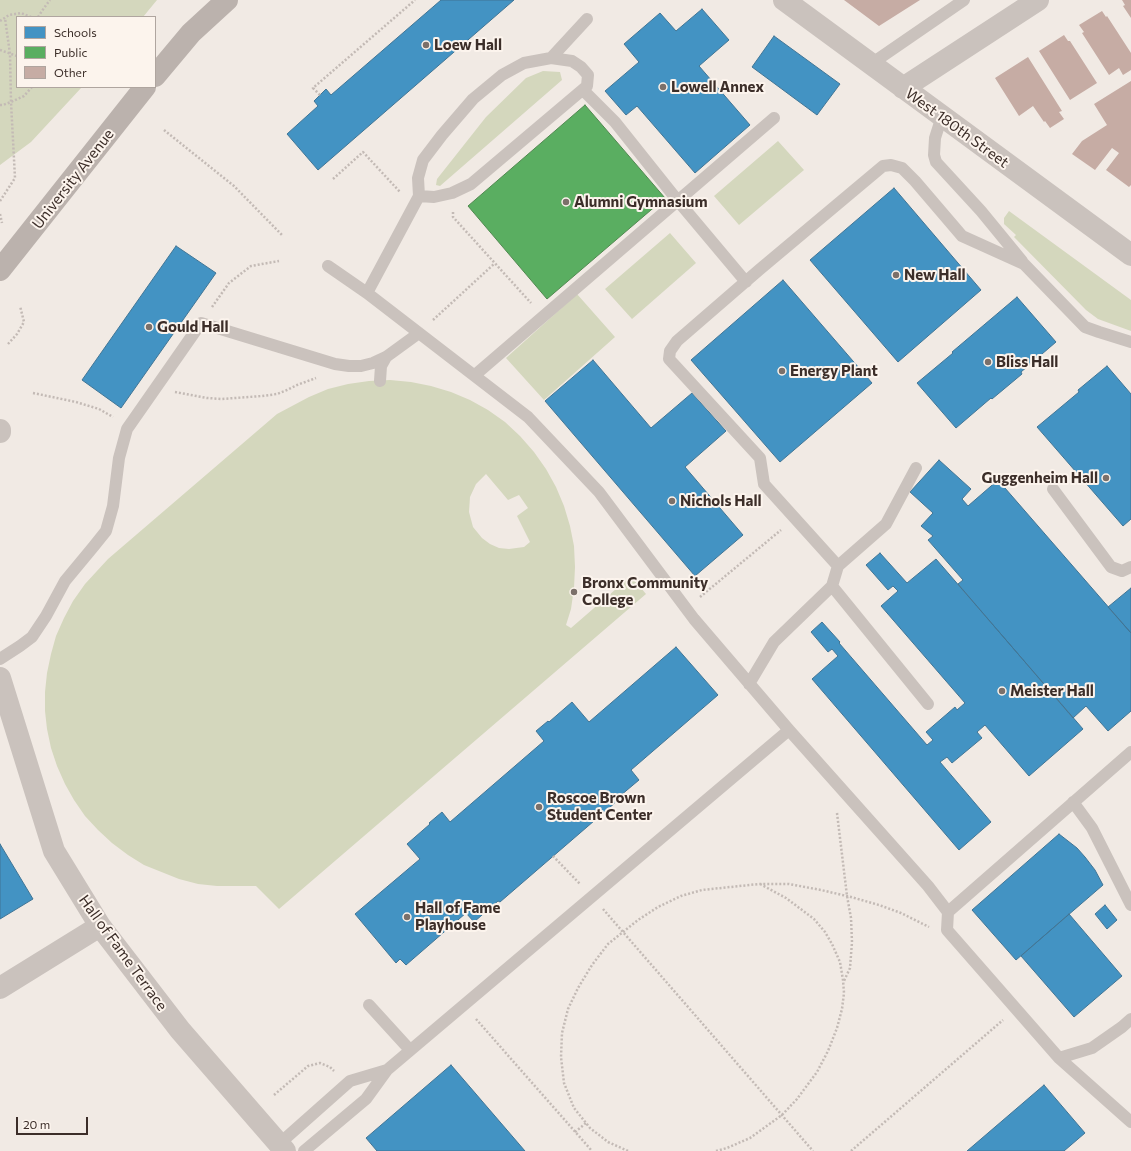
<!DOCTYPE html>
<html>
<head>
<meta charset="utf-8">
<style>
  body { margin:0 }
  #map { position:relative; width:1131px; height:1151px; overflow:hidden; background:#f1eae4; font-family:Commissioner,sans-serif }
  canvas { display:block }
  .legend { position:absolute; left:16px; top:16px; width:140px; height:72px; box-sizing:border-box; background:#fcf4ed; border:1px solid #afa59f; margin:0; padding:5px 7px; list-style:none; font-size:12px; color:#3c2e29 }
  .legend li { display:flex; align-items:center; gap:8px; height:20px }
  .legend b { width:20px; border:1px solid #afa59f }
  .scale { position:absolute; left:16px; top:1117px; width:72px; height:18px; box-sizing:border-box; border:2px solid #3c2e29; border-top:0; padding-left:5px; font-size:12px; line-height:14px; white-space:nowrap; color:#3c2e29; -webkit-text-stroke:3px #fcf4ed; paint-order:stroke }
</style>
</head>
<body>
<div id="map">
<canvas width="1131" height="1151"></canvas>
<ul class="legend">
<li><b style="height:11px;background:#4393c3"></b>Schools</li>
<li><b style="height:11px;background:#5aae61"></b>Public</li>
<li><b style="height:11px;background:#c6aca4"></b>Other</li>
</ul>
<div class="scale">20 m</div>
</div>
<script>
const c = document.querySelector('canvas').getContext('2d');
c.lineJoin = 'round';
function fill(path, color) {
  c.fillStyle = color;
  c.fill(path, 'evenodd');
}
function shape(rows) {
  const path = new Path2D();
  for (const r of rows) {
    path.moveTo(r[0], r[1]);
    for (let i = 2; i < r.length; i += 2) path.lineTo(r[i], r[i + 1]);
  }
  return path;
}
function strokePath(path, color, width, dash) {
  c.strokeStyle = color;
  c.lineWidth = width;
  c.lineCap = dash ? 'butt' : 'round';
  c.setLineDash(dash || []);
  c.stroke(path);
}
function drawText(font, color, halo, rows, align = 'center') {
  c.font = font + ' Commissioner,sans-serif';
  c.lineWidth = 4;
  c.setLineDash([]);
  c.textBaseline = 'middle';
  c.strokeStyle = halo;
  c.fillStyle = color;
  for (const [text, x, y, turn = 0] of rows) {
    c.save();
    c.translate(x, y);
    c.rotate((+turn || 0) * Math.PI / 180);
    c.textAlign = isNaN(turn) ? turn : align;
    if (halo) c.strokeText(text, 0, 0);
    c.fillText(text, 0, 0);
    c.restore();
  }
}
fill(shape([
  [0,0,157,0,143,17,17,17,17,87,82,87,31,142,0,165],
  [543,71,560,72,562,80,440,186,436,185,437,179,486,117,526,78],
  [778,141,804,170,739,225,714,196],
  [1009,211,1131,300,1131,331,1098,319,1086,310,1014,237,1016,235,1004,224,1004,218],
  [670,233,696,263,632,319,605,289],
  [577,294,615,337,544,400,506,358],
  [390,380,411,382,431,386,451,392,470,400,488,410,505,422,520,436,534,452,546,469,556,487,564,506,570,526,574,546,575,567,574,588,571,609,566,625,571,628,631,576,646,594,279,909,256,886,217,886,198,884,179,879,144,865,128,855,112,843,98,830,85,816,74,800,65,784,57,766,51,748,47,729,45,711,45,692,47,673,51,654,56,636,64,618,73,601,85,584,108,559,277,414,309,397,328,389,348,384,369,381],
  [486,474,508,500,519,495,528,508,517,516,530,542,524,547,509,549,499,548,490,544,482,538,473,527,469,512,470,497,476,484]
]), '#d4d7bd');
const schools = shape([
  [441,0,514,0,318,170,287,134,318,106,314,101,326,89,331,95,441,0],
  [702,9,729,40,699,66,750,125,695,173,637,106,626,115,605,91,639,62,624,44,660,13,676,31,702,9],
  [774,36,840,84,817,115,752,67,774,36],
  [894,188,981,290,898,362,810,260,894,188],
  [176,246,216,273,121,408,82,380,176,246],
  [783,280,872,383,780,462,691,360,783,280],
  [1017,297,1056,342,1021,372,1022,374,992,399,991,398,956,428,917,383,953,353,952,352,1017,297],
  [593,360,651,428,692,393,726,431,685,467,743,535,695,576,545,401,593,360],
  [1107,366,1131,394,1131,519,1123,526,1037,427,1079,392,1078,390,1107,366],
  [939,460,971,489,962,499,968,506,998,480,1131,633,1131,711,1108,731,1086,706,1073,718,958,584,963,580,928,540,933,536,921,526,933,513,910,492,939,460],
  [880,553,907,583,936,559,1083,729,1029,776,985,725,977,732,982,738,952,763,947,757,940,762,991,822,959,850,812,679,838,656,832,649,828,652,811,632,822,622,840,642,839,643,927,745,933,740,926,732,955,707,957,710,965,703,881,606,898,591,893,586,888,590,866,565,880,553],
  [1131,588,1131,633,1108,607,1131,588],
  [676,647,718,695,631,770,639,780,614,801,616,802,500,902,498,901,474,922,466,913,406,965,400,959,396,963,355,914,420,859,407,844,430,824,429,823,442,812,450,822,544,741,536,731,548,721,549,722,572,702,589,722,676,647],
  [1059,834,1077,848,1085,857,1095,870,1103,885,1016,960,972,910,1059,834],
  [0,844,33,899,0,919,0,844],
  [1105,905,1117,920,1107,929,1095,914,1105,905],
  [1069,914,1122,976,1074,1017,1021,956,1069,914],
  [451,1065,525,1151,377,1151,366,1138,451,1065],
  [1044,1085,1085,1133,1064,1151,967,1151,1044,1085]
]);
fill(schools, '#4393c3');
strokePath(schools, '#417595', 1);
const public = shape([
  [585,105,665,198,547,299,468,206,585,105]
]);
fill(public, '#5aae61');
strokePath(public, '#518850', 1);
fill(shape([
  [844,0,920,0,879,26],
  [1122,0,1131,0,1131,18,1123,6,1125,5],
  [1102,11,1106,17,1107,16,1131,53,1131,70,1123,75,1119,68,1109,75,1082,33,1084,32,1079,25],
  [1064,35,1068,41,1070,41,1097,83,1070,100,1039,51],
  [1028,57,1062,111,1059,112,1064,119,1050,128,1045,121,1044,122,1033,106,1019,116,995,78],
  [1131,81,1131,185,1129,187,1106,170,1119,153,1112,148,1095,170,1072,154,1082,141,1107,125,1094,104]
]), '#c6aca4');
strokePath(shape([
  [38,17,44,8,50,0],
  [0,21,9,15,21,13,31,17],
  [0,50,17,56],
  [320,95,313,88,415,0],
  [0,105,3,105,11,102,24,96,32,87],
  [164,130,234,186,282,235],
  [333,179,363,152,400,192],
  [0,201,15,178,11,102,10,54,5,18],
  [453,212,453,217,531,303],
  [0,214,2,223],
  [212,307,229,283,251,266,279,261],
  [433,320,494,264],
  [8,344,17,334,24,322,20,306],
  [175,392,207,398,222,399,262,396,277,394,287,390,297,385,316,378],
  [33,393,76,402,99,409,113,417],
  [700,597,781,530],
  [837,813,847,896,851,918,852,942,850,968,844,981],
  [553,856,580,884],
  [603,909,813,1151],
  [476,1019,592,1151],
  [274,1095,308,1066,320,1063,330,1067,334,1071],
  [575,1132,586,1123],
  [628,1151,608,1142,590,1128,574,1108,564,1083,561,1057,562,1033,568,1009,578,988,592,965,608,944,638,920,658,907,681,896,702,890,759,884,789,884,821,890,851,897,879,905,901,913,929,927],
  [716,1151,727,1148,750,1138,782,1115,797,1099,817,1072,828,1051,837,1028,842,1009,844,993,843,980,840,962,832,944,825,932,814,919,786,898,760,884],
  [851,1151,1003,1020]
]), '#c3bab5', 2.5, [2, 2]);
strokePath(shape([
  [551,58,587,19],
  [871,64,964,0],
  [583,90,615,122,678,201,746,282],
  [942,116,935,138,934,155,936,162,981,211,1022,261],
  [419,196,418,178,423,160,442,135,473,99,502,75,524,63,551,58,572,61,581,67,588,75,587,86,471,184,452,193,434,197,419,196,367,293,528,417,599,492,694,619,789,730,928,886,948,912,947,930,1059,1058,1131,1122],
  [328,266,367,293],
  [475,375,774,118],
  [380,381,381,366,386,357],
  [916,468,886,524,838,566,764,484,760,458,669,359,670,351,677,341,759,270,883,166,891,165,902,168,915,181,962,236,1024,264,1085,327,1099,332,1131,342],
  [1053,489,1111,567,1122,571,1131,567],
  [832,586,928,704],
  [0,659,20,646,32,637,46,616,65,581,94,546,106,531,113,506,119,458,127,429,201,323,335,364,349,366,361,366,373,363,386,357,419,333],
  [749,684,774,642,832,586,838,566],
  [1073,802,1092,828,1131,905],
  [948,912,1131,752],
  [369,1005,410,1050],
  [1059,1058,1092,1048,1122,1027,1131,1019],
  [279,1144,350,1081,387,1070],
  [304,1151,366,1099,387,1070,789,730]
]), '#cac2bd', 12);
strokePath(shape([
  [784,0,1131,255],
  [903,88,1038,0],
  [0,430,0,432],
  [0,678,54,851,100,926,180,1030,285,1151],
  [0,988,100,926]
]), '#cac2bd', 22);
strokePath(shape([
  [155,76,191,33,227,0],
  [0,270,145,87]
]), '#bbb2ad', 22);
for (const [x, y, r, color] of [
  [426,45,4,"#7b706a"],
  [663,87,4,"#7b706a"],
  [566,202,4,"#7b706a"],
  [896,275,4,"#7b706a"],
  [149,327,4,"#7b706a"],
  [988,362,4,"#7b706a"],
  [782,371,4,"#7b706a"],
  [1106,478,4,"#7b706a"],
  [672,501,4,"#7b706a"],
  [574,592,4,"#7b706a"],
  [1002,691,4,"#7b706a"],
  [539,807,4,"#7b706a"],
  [407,917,4,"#7b706a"]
]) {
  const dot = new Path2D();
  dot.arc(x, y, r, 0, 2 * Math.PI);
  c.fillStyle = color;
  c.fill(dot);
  strokePath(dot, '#fcf4ed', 1.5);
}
drawText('bold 15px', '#3c2e29', '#fcf4ed', [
  ["Loew Hall",434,45],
  ["Lowell Annex",671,87],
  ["Alumni Gymnasium",574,202],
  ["New Hall",904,275],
  ["Gould Hall",157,327],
  ["Bliss Hall",996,362],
  ["Energy Plant",790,371],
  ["Guggenheim Hall",1098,478,"right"],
  ["Nichols Hall",680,501],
  ["Bronx Community",582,583],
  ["College",582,600],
  ["Meister Hall",1010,691],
  ["Roscoe Brown",547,798],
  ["Student Center",547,815],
  ["Hall of Fame",415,908],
  ["Playhouse",415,925]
], 'left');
drawText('15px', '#3c2e29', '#fcf4ed', [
  ["West 180th Street",957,128,36],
  ["University Avenue",73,179,-52],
  ["Hall of Fame Terrace",123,953,54]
]);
</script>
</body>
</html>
